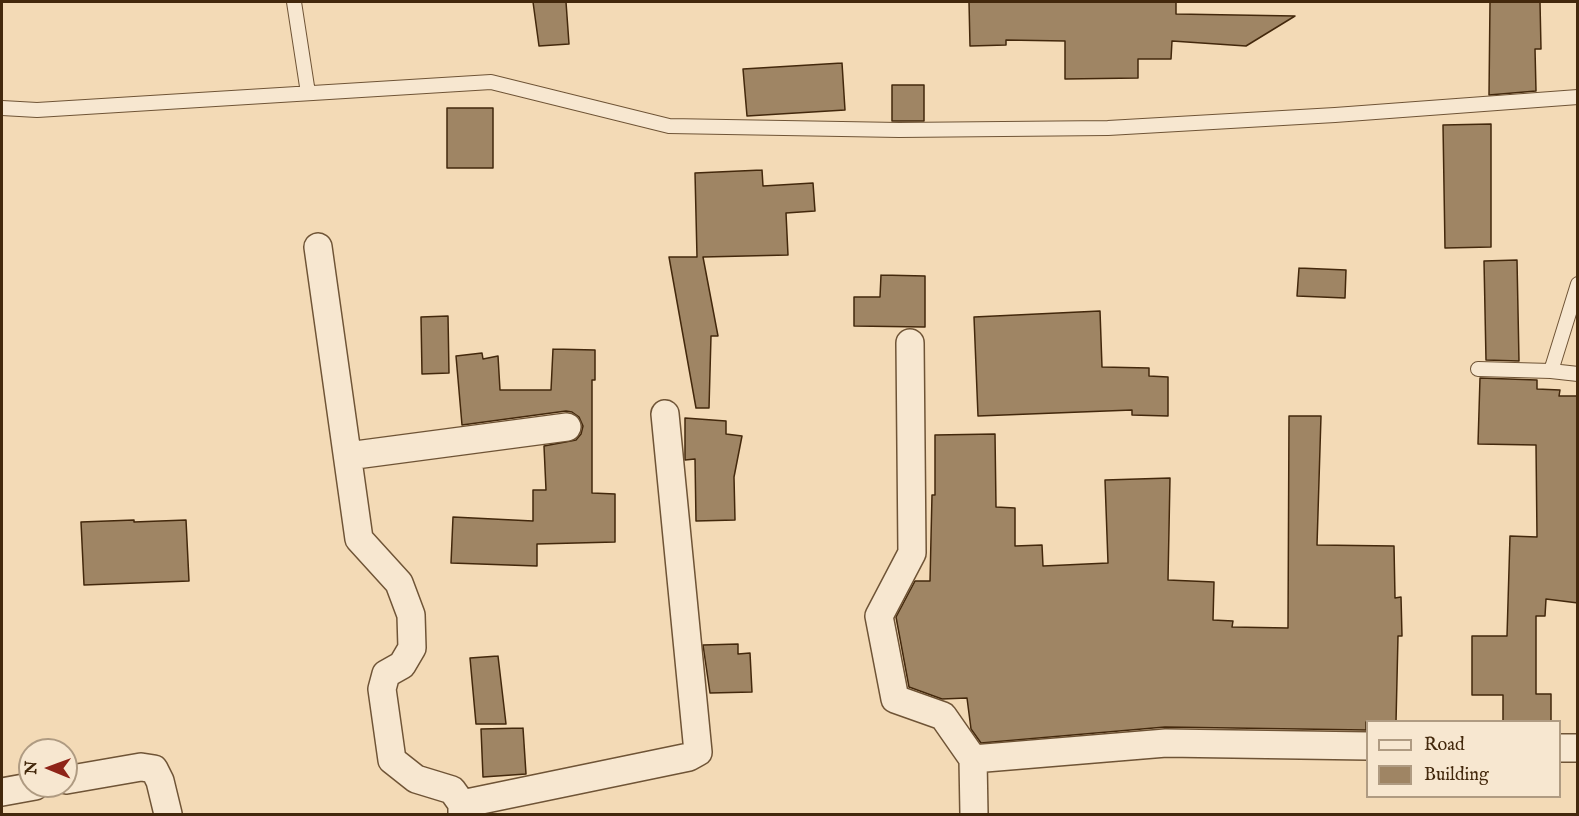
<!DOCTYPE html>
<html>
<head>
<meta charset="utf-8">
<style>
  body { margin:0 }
  #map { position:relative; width:1579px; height:816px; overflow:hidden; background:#f3dab6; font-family:"IM FELL English",serif }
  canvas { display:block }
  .frame { position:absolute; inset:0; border:3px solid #43280c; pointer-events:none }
  .legend { position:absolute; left:1366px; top:720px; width:195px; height:78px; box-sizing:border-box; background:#f7e7d0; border:2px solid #af9b82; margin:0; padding:8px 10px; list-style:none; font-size:18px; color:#43280c }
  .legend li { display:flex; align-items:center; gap:12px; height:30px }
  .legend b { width:30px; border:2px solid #af9b82 }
  .north { position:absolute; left:18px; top:738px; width:60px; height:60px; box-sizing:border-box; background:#f7e7d0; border:2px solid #af9b82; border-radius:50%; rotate:271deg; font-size:16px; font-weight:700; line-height:24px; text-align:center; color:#43280c }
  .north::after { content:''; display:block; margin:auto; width:21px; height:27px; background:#8f2418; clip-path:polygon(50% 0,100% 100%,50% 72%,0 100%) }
</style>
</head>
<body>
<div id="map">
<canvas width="1579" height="816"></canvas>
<div class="frame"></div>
<ul class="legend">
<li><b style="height:8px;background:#f7e7d0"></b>Road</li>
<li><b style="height:16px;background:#9f8564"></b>Building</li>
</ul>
<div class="north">N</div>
</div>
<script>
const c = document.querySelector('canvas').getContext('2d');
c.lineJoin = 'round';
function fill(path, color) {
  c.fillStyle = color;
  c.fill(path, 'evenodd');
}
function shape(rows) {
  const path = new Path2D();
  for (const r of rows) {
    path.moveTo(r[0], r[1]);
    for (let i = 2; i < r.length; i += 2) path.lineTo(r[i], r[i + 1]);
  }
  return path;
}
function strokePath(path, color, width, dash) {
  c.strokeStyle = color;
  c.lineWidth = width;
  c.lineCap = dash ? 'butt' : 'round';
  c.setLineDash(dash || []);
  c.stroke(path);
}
const building = shape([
  [533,2,566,2,569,44,539,46,533,2],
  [969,2,1176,2,1176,14,1295,16,1246,46,1172,41,1171,59,1138,59,1138,78,1065,79,1065,41,1006,40,1006,45,970,46,969,2],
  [1490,2,1540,2,1541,49,1535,49,1536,91,1489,95,1490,2],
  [842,63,845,110,747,116,743,69,842,63],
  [892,85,924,85,924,121,892,121,892,85],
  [447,108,493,108,493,168,447,168,447,108],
  [1491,124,1491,247,1445,248,1443,125,1491,124],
  [762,170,763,186,813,183,815,211,786,213,788,255,703,257,718,336,711,336,709,408,696,408,669,257,697,257,695,173,762,170],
  [1517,260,1519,361,1486,360,1484,261,1517,260],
  [1299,268,1346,270,1345,298,1297,296,1299,268],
  [881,275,925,276,925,327,854,326,854,297,880,297,881,275],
  [1100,311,1102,367,1149,368,1149,376,1168,377,1168,416,1132,415,1132,410,978,416,974,317,1100,311],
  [448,316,449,373,422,374,421,317,448,316],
  [553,349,595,350,595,380,592,380,592,493,615,494,615,542,537,544,537,566,451,563,453,517,533,521,533,490,546,490,544,446,576,440,581,434,583,426,579,417,572,412,566,411,462,425,456,356,482,353,483,359,498,356,500,390,551,390,553,349],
  [1480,378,1537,380,1537,389,1560,390,1559,396,1578,396,1578,603,1546,599,1545,616,1536,616,1536,694,1551,694,1551,722,1503,722,1503,695,1472,695,1472,636,1507,636,1510,536,1537,537,1536,445,1478,444,1480,378],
  [1289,416,1321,416,1317,545,1394,546,1395,598,1401,597,1402,636,1398,636,1396,722,1366,722,1366,730,1165,727,981,743,971,729,967,698,942,699,909,687,896,617,915,581,930,581,932,495,935,495,935,435,995,434,996,507,1015,508,1015,546,1042,545,1043,566,1108,563,1105,480,1170,478,1168,580,1214,582,1213,620,1233,621,1232,627,1288,628,1289,416],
  [685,418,726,421,726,434,742,436,734,477,735,520,696,521,695,459,685,460,685,418],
  [134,520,134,522,186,520,189,581,84,585,81,522,134,520],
  [738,644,738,654,750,653,752,692,710,693,703,645,738,644],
  [498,656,506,724,476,724,470,658,498,656],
  [523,728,526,774,483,777,481,729,523,728]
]);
fill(building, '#9f8564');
strokePath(building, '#43280c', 1.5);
const lane = shape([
  [294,2,308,93],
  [2,108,37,110,491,82,669,126,899,130,1108,128,1335,115,1578,97],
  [1478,369,1551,371,1578,374],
  [1551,371,1578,284]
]);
const street = shape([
  [318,247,359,539,399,583,411,615,412,648,402,665,386,674,382,689,392,760,416,779,452,790,462,804,462,814],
  [910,343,912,553,879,616,895,699,943,716,973,759,974,814],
  [348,456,567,427],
  [1560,748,1578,748],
  [973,759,1166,743,1368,746],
  [66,780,141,767,154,769,160,781,168,814],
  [2,792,35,786],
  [462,804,689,757,698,752,665,414]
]);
strokePath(lane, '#6f5436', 16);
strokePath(street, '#6f5436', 30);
strokePath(lane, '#f7e7d0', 14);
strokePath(street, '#f7e7d0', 27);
</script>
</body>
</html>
